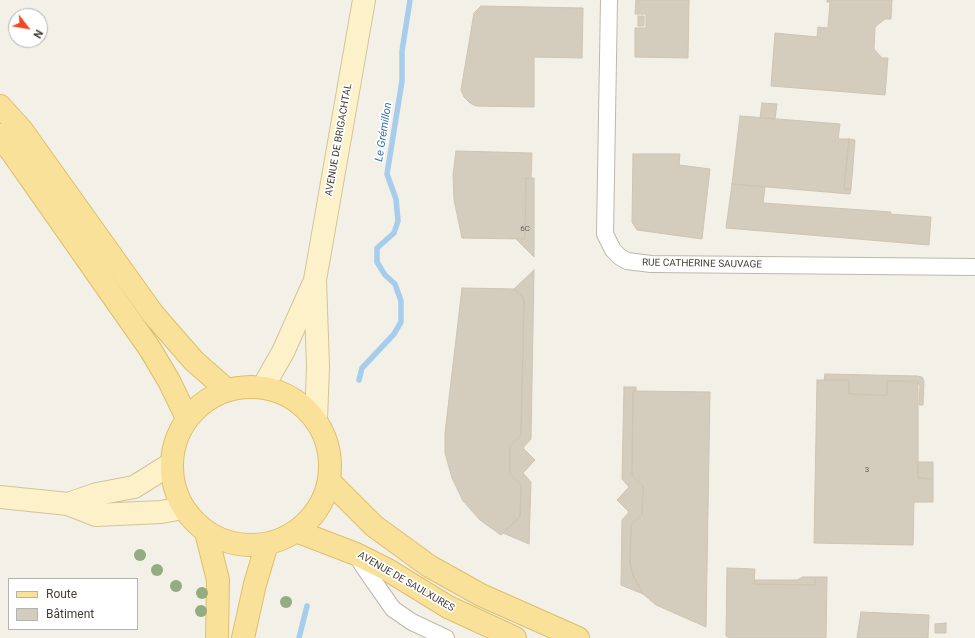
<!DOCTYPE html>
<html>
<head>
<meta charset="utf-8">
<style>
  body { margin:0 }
  #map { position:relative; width:975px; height:638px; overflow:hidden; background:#f3f0e7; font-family:Roboto,sans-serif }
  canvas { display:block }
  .legend { position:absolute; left:8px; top:578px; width:130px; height:52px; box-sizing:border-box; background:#fff; border:1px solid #b5b3af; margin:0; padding:5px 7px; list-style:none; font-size:12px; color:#454036 }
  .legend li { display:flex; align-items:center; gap:8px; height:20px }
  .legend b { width:20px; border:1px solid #b5b3af }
  .north { position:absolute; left:8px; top:8px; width:40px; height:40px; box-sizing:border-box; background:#fff; border:1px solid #b5b3af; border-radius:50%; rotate:121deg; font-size:11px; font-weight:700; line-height:16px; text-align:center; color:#454036 }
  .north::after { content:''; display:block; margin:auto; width:14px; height:18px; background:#ee4922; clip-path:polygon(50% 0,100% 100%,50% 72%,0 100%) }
</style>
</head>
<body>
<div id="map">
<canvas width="975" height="638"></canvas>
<ul class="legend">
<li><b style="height:5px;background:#f9e19a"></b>Route</li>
<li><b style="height:11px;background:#d4ccbd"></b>Bâtiment</li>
</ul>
<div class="north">N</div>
</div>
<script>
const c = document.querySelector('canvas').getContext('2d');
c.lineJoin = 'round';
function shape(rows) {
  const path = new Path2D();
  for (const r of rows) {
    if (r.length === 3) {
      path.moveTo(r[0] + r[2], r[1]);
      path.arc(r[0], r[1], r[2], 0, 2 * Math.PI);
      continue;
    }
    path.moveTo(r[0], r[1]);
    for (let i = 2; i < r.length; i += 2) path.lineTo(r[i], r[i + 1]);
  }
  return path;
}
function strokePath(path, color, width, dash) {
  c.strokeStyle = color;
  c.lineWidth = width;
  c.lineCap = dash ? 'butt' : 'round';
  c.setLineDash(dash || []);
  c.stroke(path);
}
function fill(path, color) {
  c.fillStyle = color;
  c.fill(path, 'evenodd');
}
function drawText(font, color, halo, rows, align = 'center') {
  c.font = font + ' Roboto,sans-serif';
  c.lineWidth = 3.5;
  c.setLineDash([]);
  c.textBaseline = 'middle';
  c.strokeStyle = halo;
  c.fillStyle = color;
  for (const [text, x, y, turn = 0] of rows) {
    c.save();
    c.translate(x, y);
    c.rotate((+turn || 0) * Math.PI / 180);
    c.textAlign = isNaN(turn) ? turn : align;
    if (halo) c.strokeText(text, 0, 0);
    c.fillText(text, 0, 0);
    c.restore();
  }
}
strokePath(shape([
  [359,380,362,368,394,334,401,322,401,301,395,284,385,275,377,262,377,248,394,233,398,221,396,199,387,174,402,81,402,51,410,0],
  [299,638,307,606]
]), '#a6cdec', 5.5);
const building = shape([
  [636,0,689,0,688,58,635,57,635,28,646,28,646,14,635,14,636,0],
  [827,0,892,0,891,19,885,19,875,27,874,49,882,58,888,58,885,95,771,86,775,33,817,37,818,27,828,28,830,2,827,2,827,0],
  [481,6,583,8,582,58,534,57,534,107,476,106,470,103,464,97,461,90,474,13,481,6],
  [638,16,644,16,644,26,638,26,638,16],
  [762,103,777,104,775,119,760,118,762,103],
  [740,116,840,124,838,139,849,139,844,189,851,189,850,194,732,184,740,116],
  [849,139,855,140,851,189,844,189,849,139],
  [456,151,532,153,531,178,526,178,525,239,462,238,454,200,453,175,456,151],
  [633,154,680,154,679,165,710,169,702,239,637,230,632,222,633,154],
  [526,178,534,178,534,257,515,238,525,239,526,178],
  [732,184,765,187,763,203,891,212,890,214,931,217,929,245,726,228,732,184],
  [534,270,531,439,523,448,535,460,523,473,531,482,529,544,503,533,520,517,521,485,510,474,510,446,521,435,524,298,514,289,534,270],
  [462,288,514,289,524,298,521,435,510,446,510,474,521,485,520,517,501,535,480,520,463,501,452,478,445,453,445,433,462,288],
  [825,374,917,376,922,377,924,381,923,405,919,405,920,386,917,381,887,381,887,395,849,394,849,380,824,380,825,374],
  [817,380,849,380,849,394,869,395,887,395,887,381,918,382,918,478,933,479,933,502,914,502,913,545,814,543,817,380],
  [624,387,636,387,636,391,633,391,632,475,643,486,642,514,631,525,630,563,633,575,643,594,621,585,622,520,629,512,617,500,629,487,622,479,624,387],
  [633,391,710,392,706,627,656,605,643,594,633,575,630,563,631,525,642,514,643,486,632,475,633,391],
  [918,462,933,462,933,479,918,478,918,462],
  [727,568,755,569,754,584,815,585,815,577,827,577,826,638,730,638,726,636,727,568],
  [803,577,815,577,815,585,754,584,755,580,797,580,803,577],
  [861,612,929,615,928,638,857,638,861,612],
  [946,623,946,633,935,633,935,624,946,623]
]);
fill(building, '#d4ccbd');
strokePath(building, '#cec4b1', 1);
const street = shape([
  [609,0,605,234,613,250,620,257,627,261,651,264,975,267],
  [356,554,363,566,393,609,412,622,446,638]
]);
const secondary = shape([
  [263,387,283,352,313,285],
  [316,421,318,366,315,280,364,0],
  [0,497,68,504,96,515,161,512,183,508],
  [68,504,97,494,134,487,171,464]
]);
const primary = shape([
  [0,106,21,129,153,314,194,361,227,390],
  [0,135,150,349,169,381,187,418],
  [251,466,79],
  [329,481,374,526,429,566,481,595,578,638],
  [296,531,356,554,388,570,448,607,515,638],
  [206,532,218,580,217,638],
  [243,638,255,584,267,544]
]);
strokePath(street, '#beb8aa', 18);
strokePath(secondary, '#d0c499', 24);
strokePath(primary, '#ddbf6b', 24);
strokePath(street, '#fff', 16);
strokePath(secondary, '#fcf1c8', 22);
strokePath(primary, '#f9e19a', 22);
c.fillStyle = '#93ac81';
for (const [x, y] of [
  [140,555],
  [157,570],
  [176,586],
  [202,593],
  [286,602],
  [201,611]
]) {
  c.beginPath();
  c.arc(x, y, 6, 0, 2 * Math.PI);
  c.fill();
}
drawText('8px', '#696358', null, [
  ["6C",525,229],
  ["3",867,470]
]);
drawText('10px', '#454036', '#fff', [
  ["AVENUE DE BRIGACHTAL",339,140,-80],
  ["RUE CATHERINE SAUVAGE",702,264,1],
  ["AVENUE DE SAULXURES",406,582,30]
]);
drawText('italic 11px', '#3575ab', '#fff', [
  ["Le Grémillon",384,132,-81]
]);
</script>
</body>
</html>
